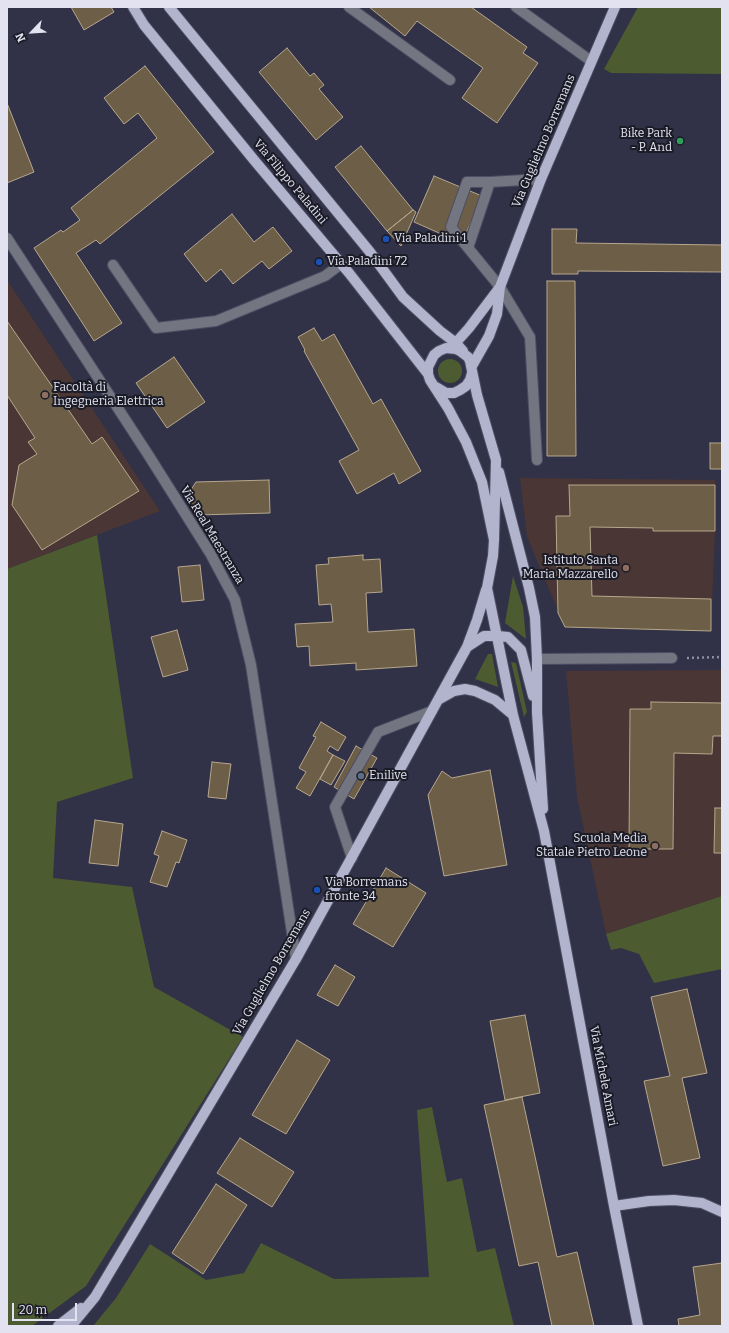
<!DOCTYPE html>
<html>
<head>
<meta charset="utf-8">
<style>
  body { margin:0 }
  #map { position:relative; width:729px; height:1333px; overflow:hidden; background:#313148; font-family:Bitter,serif }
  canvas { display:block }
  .frame { position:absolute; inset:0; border:8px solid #e2e2f1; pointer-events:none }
  .north { position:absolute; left:12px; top:12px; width:40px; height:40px; -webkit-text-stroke:3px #1a1b25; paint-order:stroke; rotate:245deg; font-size:11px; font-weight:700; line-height:16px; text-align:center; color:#e2e2f1 }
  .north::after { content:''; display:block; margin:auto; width:14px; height:18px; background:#e2e2f1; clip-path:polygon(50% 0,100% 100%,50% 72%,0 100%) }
  .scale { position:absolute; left:12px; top:1303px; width:65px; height:18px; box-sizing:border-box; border:2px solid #e2e2f1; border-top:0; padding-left:5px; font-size:12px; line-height:14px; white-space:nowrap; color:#e2e2f1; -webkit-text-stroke:3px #1a1b25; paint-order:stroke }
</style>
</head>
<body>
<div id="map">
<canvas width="729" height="1333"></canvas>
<div class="frame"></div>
<div class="north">N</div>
<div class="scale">20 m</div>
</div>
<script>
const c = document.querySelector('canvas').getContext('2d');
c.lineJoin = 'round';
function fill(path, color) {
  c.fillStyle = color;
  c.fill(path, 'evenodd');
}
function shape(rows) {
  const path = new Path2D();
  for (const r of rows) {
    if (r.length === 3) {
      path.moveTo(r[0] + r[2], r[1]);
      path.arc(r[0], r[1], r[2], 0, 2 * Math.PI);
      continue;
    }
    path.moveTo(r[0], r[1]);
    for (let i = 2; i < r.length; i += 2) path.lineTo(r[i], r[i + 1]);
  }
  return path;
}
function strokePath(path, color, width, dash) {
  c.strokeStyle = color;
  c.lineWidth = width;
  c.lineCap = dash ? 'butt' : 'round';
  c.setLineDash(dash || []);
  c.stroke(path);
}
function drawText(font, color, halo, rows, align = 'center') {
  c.font = font + ' Bitter,serif';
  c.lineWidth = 4;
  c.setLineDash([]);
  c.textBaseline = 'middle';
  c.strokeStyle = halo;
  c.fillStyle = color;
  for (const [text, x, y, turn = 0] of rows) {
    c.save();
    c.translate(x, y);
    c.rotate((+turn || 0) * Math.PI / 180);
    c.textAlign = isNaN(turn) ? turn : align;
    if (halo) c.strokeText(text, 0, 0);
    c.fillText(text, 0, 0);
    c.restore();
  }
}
fill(shape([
  [7,280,160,511,7,569],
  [520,478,715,480,715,531,711,631,565,627,527,537],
  [722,670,722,896,606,934,577,797,566,671]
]), '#4a3634');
fill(shape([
  [638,7,722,7,722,74,611,73,604,69],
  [450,371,12],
  [97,535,133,778,57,802,53,878,132,887,154,987,243,1037,86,1286,32,1326,7,1326,7,569],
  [513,576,523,607,526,639,505,623],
  [488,654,492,654,498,687,475,679],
  [511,662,516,663,527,712,524,717],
  [722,896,722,969,654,983,639,954,621,948,611,950,606,934],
  [432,1107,447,1182,462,1178,477,1252,495,1248,514,1326,93,1326,116,1298,150,1244,206,1280,244,1273,261,1243,334,1279,429,1277,417,1110]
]), '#4d5b30');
const building = shape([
  [71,7,111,7,114,12,84,30,71,7],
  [369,7,471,7,527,47,523,53,538,63,497,123,462,98,483,68,417,21,405,36,369,7],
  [287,48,310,76,314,73,324,85,319,89,343,117,316,140,259,72,287,48],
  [145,66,214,152,100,244,96,240,76,253,122,323,94,341,34,248,61,230,63,232,80,220,71,208,157,138,138,113,124,124,104,98,145,66],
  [7,103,34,172,7,183,7,103],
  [361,146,413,210,387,231,335,167,361,146],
  [434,176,482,196,462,243,414,222,434,176],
  [413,210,416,212,401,246,387,231,413,210],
  [232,214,254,242,273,227,292,251,269,269,262,261,233,284,221,269,206,282,184,254,232,214],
  [552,229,577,229,576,243,722,245,722,272,578,271,578,274,552,274,552,229],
  [547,281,575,281,576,456,547,456,547,281],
  [7,321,92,444,102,437,139,491,42,550,12,505,19,465,37,454,28,442,35,438,7,395,7,321],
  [314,328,322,341,334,334,373,404,381,399,421,471,399,484,394,473,357,494,339,461,359,450,304,351,305,350,298,337,314,328],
  [174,357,205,402,167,428,136,383,174,357],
  [710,443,722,443,722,469,710,469,710,443],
  [269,480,270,513,197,515,185,499,196,482,269,480],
  [569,485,715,485,715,531,653,531,653,528,590,527,592,596,711,599,711,631,565,627,558,613,556,516,570,516,569,485],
  [363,555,363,560,380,559,382,592,366,593,368,632,414,629,417,666,356,670,356,663,310,666,309,646,297,647,295,624,333,622,331,604,319,605,316,565,329,564,328,558,363,555],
  [200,565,204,600,182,602,178,567,200,565],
  [177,630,188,670,163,677,151,637,177,630],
  [651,702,722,703,722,736,713,736,712,754,674,753,673,849,629,849,630,709,651,709,651,702],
  [321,722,346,737,338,751,330,746,327,751,333,755,310,796,296,788,306,772,299,768,316,737,313,736,321,722],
  [356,746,377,758,354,799,334,787,356,746],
  [333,755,345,761,331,785,320,779,333,755],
  [212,762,231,764,226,799,208,797,212,762],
  [490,770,507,865,444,876,428,795,442,771,452,778,490,770],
  [715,808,722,808,722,853,714,853,715,808],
  [95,820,123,824,118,866,89,863,95,820],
  [162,831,187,840,179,863,176,862,167,887,150,882,159,856,154,854,162,831],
  [386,868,426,893,393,947,353,924,386,868],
  [335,965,355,977,338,1006,317,995,335,965],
  [687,989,707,1073,682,1078,700,1158,663,1166,644,1081,670,1076,651,997,687,989],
  [525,1015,540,1093,505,1100,490,1021,525,1015],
  [297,1040,330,1060,286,1134,252,1115,297,1040],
  [522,1097,557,1257,577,1252,594,1326,552,1326,538,1262,519,1266,484,1105,522,1097],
  [240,1138,294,1172,272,1207,217,1173,240,1138],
  [216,1184,247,1205,203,1274,172,1253,216,1184],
  [722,1263,722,1326,679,1326,678,1319,700,1315,693,1267,722,1263]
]);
fill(building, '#6d5e47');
strokePath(building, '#b6a78d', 1);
const minor = shape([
  [349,7,450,80],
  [516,7,591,61],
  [7,238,149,456,210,553,235,600,251,665,296,959],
  [468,248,490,182],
  [113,265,156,328,216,321,325,276,341,264],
  [537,460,530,337,500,287,451,227,467,182,490,182,541,179],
  [537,659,672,658],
  [352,858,335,807,378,732,432,711]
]);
const major = shape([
  [133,7,144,25,254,160,349,273,428,374],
  [169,7,370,252,403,297,440,331,456,343,463,351],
  [452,347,469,328,500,287,541,179,615,7],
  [472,366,489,336,497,314,500,287],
  [436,387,446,393,454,393,460,390,466,386,470,380,472,373],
  [499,472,529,588,535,617,537,659,537,712,543,809],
  [494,540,482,482,466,442,448,408,430,380,428,374,428,367,434,355,439,351,446,348,456,349,460,351,468,357,470,361,477,395,496,460,494,540,493,556,487,588,513,715,544,831,614,1206,638,1326],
  [467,647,484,636,498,636,508,637,521,650,533,696],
  [438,700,454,691,465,689,475,691,495,700,513,715],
  [614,1206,649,1201,674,1200,702,1203,722,1212],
  [58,1326,81,1308],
  [71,1326,95,1297,296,959,467,647,477,620,486,590]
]);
strokePath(minor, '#4d4d63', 12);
strokePath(major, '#4d4d63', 12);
strokePath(shape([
  [687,658,722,657]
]), '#8d8da0', 2.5, [2, 3]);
strokePath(minor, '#737580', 10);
strokePath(major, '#b1b4cc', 10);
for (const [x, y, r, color] of [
  [680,141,4,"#2e9e5b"],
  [386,239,4,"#1a4fb4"],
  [319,262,4,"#1a4fb4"],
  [45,395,4,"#8d6e63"],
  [626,568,4,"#8d6e63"],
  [361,776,4,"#5c6f8a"],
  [655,846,4,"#8d6e63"],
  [317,890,4,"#1a4fb4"]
]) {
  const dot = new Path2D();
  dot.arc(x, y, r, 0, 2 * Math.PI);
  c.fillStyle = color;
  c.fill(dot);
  strokePath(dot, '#1a1b25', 1.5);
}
drawText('12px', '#e2e2f1', '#1a1b25', [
  ["Bike Park",672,134,"right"],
  ["- P. And",672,148,"right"],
  ["Via Paladini 1",394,239],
  ["Via Paladini 72",327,262],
  ["Facoltà di",53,388],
  ["Ingegneria Elettrica",53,402],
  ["Istituto Santa",618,561,"right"],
  ["Maria Mazzarello",618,575,"right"],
  ["Enilive",369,776],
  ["Scuola Media",647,839,"right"],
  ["Statale Pietro Leone",647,853,"right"],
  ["Via Borremans",325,883],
  ["fronte 34",325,897]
], 'left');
drawText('12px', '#e2e2f1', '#1a1b25', [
  ["Via Guglielmo Borremans",544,141,-67],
  ["Via Filippo Paladini",290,182,50],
  ["Via Real Maestranza",212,535,59],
  ["Via Guglielmo Borremans",272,972,-60],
  ["Via Michele Amari",603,1076,79]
]);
</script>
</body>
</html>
